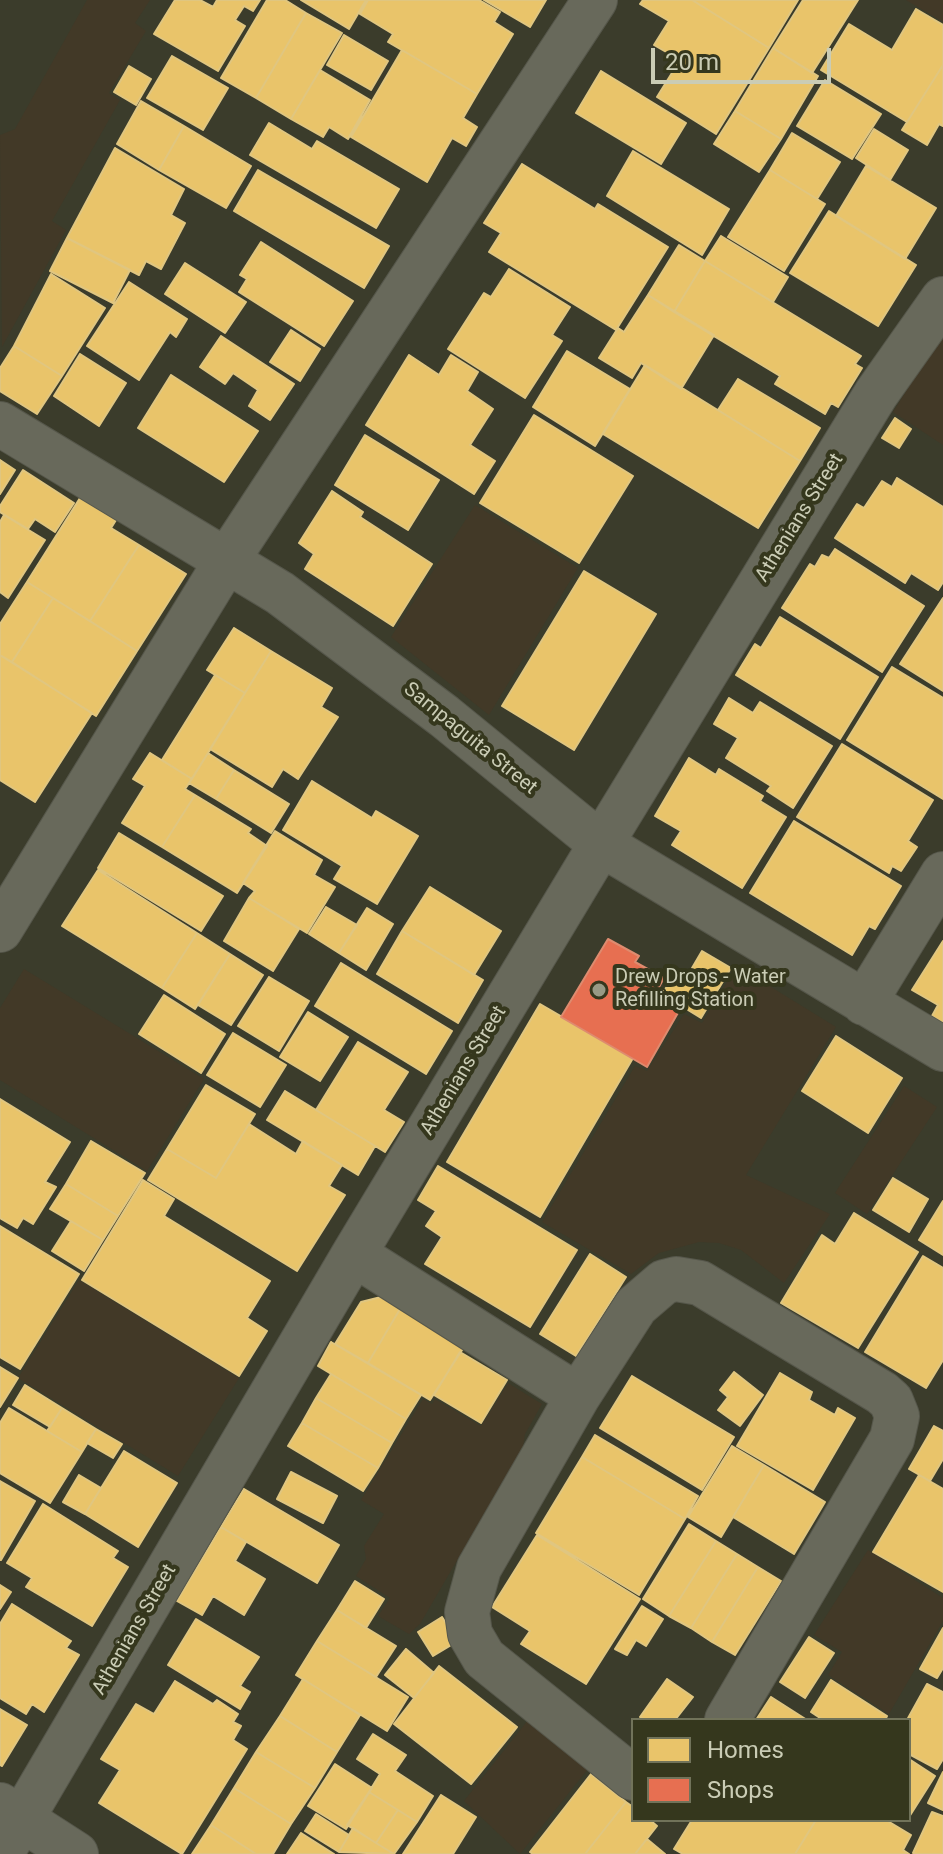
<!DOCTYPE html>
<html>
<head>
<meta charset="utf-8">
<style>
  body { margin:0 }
  #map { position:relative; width:943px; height:1854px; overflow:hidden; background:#3b3c2b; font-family:Roboto,sans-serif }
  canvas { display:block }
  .legend { position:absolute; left:631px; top:1718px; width:280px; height:104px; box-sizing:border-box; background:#35371d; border:2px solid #71735a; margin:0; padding:10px 14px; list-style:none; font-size:24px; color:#caccb5 }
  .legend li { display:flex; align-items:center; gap:16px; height:40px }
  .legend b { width:40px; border:2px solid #71735a }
  .scale { position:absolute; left:651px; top:48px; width:180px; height:36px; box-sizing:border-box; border:4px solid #caccb5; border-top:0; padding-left:10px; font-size:24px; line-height:28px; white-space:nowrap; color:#caccb5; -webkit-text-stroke:6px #35371d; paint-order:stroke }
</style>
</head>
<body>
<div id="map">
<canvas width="943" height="1854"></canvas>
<ul class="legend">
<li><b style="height:22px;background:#e9c46a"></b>Homes</li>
<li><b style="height:22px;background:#e76f51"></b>Shops</li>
</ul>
<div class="scale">20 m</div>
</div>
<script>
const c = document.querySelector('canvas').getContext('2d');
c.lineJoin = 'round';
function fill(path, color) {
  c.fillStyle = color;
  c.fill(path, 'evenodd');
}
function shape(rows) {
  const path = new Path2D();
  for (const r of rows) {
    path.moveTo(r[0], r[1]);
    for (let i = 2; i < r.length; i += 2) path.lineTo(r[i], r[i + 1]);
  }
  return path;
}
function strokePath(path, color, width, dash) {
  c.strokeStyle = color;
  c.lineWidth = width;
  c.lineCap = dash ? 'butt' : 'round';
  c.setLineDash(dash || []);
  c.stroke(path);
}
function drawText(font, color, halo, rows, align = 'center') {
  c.font = font + ' Roboto,sans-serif';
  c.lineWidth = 8;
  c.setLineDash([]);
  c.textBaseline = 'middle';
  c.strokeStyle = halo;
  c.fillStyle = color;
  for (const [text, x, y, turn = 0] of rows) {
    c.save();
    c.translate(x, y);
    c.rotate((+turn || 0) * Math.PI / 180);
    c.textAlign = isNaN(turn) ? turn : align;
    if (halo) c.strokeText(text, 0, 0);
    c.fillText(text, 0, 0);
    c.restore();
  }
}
fill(shape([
  [87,0,150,0,135,23,146,31,109,93,120,100,52,221,66,230,2,347,0,135,15,129],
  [906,0,943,0,943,22],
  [943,332,943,445,893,412],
  [475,505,578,568,489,715,391,637],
  [737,966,836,1027,746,1175,830,1214,784,1283,741,1250,719,1243,699,1242,659,1253,631,1274,542,1222,635,1066,647,1071,684,1014,702,1023],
  [24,969,204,1079,147,1171,0,1080,0,1008],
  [904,1086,937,1107,867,1214,835,1193],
  [79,1280,239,1378,178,1476,18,1378],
  [508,1383,542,1404,525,1434,523,1447,420,1624,409,1634,378,1616,390,1598,356,1576,366,1559,364,1546,384,1514,361,1500,423,1399,432,1404,435,1399,481,1426],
  [868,1550,943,1598,943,1621,889,1714,828,1675,842,1652,814,1635],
  [528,1720,588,1769,520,1854,464,1801]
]), '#423927');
const homes = shape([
  [175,0,200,0,213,7,217,0,260,0,253,11,244,6,235,20,245,26,218,71,154,34,175,0],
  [267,0,285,0,306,13,256,98,221,78,267,0],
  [301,0,366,0,349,29,301,0],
  [368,0,479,0,500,12,494,22,513,34,477,94,388,42,393,34,360,14,368,0],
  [484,0,546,0,530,27,484,0],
  [643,0,692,0,769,48,716,134,657,97,680,60,654,45,669,21,640,4,643,0],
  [692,0,798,0,769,48,692,0],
  [803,0,858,0,812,73,773,48,803,0],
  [916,9,943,25,943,65,907,122,821,70,849,24,892,50,916,9],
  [306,13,342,33,291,119,256,98,306,13],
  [344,35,388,61,371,90,327,65,344,35],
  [773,48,818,76,781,139,735,111,773,48],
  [402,50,477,94,463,118,477,127,466,146,452,138,427,182,351,137,402,50],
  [172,56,228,88,203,130,147,98,172,56],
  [943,65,943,126,939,124,927,145,902,130,943,65],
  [129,66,151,79,136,105,114,92,129,66],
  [320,70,370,100,348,139,329,127,323,137,291,119,320,70],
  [601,71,686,123,661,164,576,113,601,71],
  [825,80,881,114,852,159,797,126,825,80],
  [141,101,184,126,159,170,117,144,141,101],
  [735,111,781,139,759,172,714,144,735,111],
  [269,123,312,149,317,141,399,189,376,228,250,155,269,123],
  [184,126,251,166,226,208,159,170,184,126],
  [874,129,908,150,890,180,856,158,874,129],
  [792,133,840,162,817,199,770,170,792,133],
  [115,148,184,189,171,215,185,223,161,269,146,261,139,275,67,238,115,148],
  [633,151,729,209,702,255,607,196,633,151],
  [522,164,595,209,598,204,668,247,616,330,489,252,501,233,484,223,522,164],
  [866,166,936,208,905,259,836,216,866,166],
  [258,170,389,246,364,288,234,211,258,170],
  [770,170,825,204,784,271,728,237,770,170],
  [829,211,916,265,878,326,790,273,829,211],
  [721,236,788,277,773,302,705,261,721,236],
  [67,238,130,270,113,303,50,271,67,238],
  [261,242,353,301,324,346,239,292,247,279,240,275,261,242],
  [679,245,705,261,674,312,648,295,679,245],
  [705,261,861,356,855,364,862,368,838,407,831,403,825,414,775,384,780,376,674,312,705,261],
  [185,263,246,302,225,333,165,294,185,263],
  [509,269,570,307,552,335,562,341,525,398,448,349,484,293,491,297,509,269],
  [51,274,105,308,62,376,14,346,51,274],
  [129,282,187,319,176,337,170,332,139,380,87,346,129,282],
  [648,295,714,335,681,389,641,363,632,378,599,358,618,328,624,332,648,295],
  [291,330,320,349,300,381,270,362,291,330],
  [221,336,294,384,270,420,249,406,258,390,233,373,225,384,200,367,221,336],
  [14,346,62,376,37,414,0,391,0,368,14,346],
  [567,351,630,389,595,446,533,407,567,351],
  [80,354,126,383,99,426,54,396,80,354],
  [409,355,439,375,451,355,478,372,467,391,493,409,470,445,495,461,474,494,366,425,409,355],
  [645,365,800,461,758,528,603,434,645,365],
  [171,375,258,431,224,482,138,428,171,375],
  [738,379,820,428,800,461,718,410,738,379],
  [534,415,633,476,579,563,480,503,534,415],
  [895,418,911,429,899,448,882,438,895,418],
  [365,435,439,480,408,530,335,485,365,435],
  [0,460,15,470,0,494,0,460],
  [23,470,74,503,55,532,35,519,28,529,0,512,0,506,23,470],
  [897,478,943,507,943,582,938,590,911,573,905,583,835,538,857,504,864,508,882,481,892,487,897,478],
  [332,491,363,512,360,517,432,564,393,626,305,569,314,554,299,543,332,491],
  [80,498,116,520,111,528,139,545,90,621,27,582,80,498],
  [4,515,45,540,8,598,0,592,0,522,4,515],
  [139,545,186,574,137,651,90,621,139,545],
  [835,549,924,606,882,672,782,608,810,564,815,567,822,555,829,558,835,549],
  [584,571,656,614,574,750,502,706,584,571],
  [27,582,53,598,12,662,0,655,0,624,27,582],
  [53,598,137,651,96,716,12,662,53,598],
  [943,598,943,691,900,664,943,598],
  [780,617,878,677,840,739,736,675,755,644,761,648,780,617],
  [234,628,271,651,245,693,207,670,234,628],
  [271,651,332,688,321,707,338,717,298,779,283,769,272,787,210,749,271,651],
  [0,655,92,713,35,802,0,780,0,655],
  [892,667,943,698,943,799,847,740,892,667],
  [215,675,245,693,192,779,162,760,215,675],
  [729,698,753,713,760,702,832,746,793,808,767,791,771,786,726,758,738,738,714,724,729,698],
  [842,744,933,800,908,841,917,847,901,871,892,866,889,873,797,817,842,744],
  [150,753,192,779,185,789,195,795,162,847,122,823,145,786,133,779,150,753],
  [208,753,234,770,216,799,189,783,208,753],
  [689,758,716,775,719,769,763,796,760,801,786,817,742,888,672,845,681,831,655,816,689,758],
  [234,770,289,804,271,833,216,799,234,770],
  [312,781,372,818,376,811,418,836,377,904,334,879,342,866,283,830,312,781],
  [195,795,251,829,248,833,267,846,237,893,162,847,195,795],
  [794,821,901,886,875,929,869,926,852,955,750,893,794,821],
  [275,831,322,860,314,875,335,887,307,933,249,898,255,891,243,883,275,831],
  [119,833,223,896,201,931,98,868,119,833],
  [98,870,197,933,162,988,62,926,98,870],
  [430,887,501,931,474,975,402,931,430,887],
  [249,898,299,929,273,971,224,941,249,898],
  [326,907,357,925,339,953,309,934,326,907],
  [367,908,393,924,366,970,339,953,367,908],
  [402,931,483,980,458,1023,377,974,402,931],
  [197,933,230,954,195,1009,162,988,197,933],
  [943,941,943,1023,932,1016,938,1005,912,990,943,941],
  [702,951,731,968,701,1018,662,994,675,974,685,980,702,951],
  [230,954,263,975,231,1025,198,1005,230,954],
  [341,963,452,1031,426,1074,315,1006,341,963],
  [269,977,309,1001,279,1051,238,1026,269,977],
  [164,995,225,1034,201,1073,139,1034,164,995],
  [540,1004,633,1058,540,1217,447,1162,540,1004],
  [308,1012,348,1037,320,1081,280,1057,308,1012],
  [233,1033,286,1065,260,1107,207,1075,233,1033],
  [836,1036,902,1078,868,1133,802,1091,836,1036],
  [358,1042,408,1072,384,1110,404,1122,385,1152,316,1110,358,1042],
  [206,1085,255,1114,216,1178,167,1149,206,1085],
  [285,1091,375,1146,358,1175,267,1120,285,1091],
  [0,1099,70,1142,45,1182,56,1187,33,1224,23,1218,17,1228,0,1218,0,1099],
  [249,1124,296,1154,303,1141,342,1165,329,1186,345,1195,297,1271,148,1180,167,1149,216,1178,249,1124],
  [91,1141,145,1173,118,1216,66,1184,91,1141],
  [438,1166,577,1250,530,1327,425,1264,442,1237,426,1226,436,1211,418,1200,438,1166],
  [893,1178,928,1199,909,1232,873,1210,893,1178],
  [143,1180,174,1199,164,1216,270,1281,247,1318,267,1331,239,1376,82,1280,143,1180],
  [66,1184,118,1216,103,1240,50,1209,66,1184],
  [943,1201,943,1255,919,1240,943,1201],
  [854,1213,918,1252,858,1348,781,1303,822,1235,835,1244,854,1213],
  [71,1221,103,1240,84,1271,52,1251,71,1221],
  [0,1226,79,1274,20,1369,0,1357,0,1226],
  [590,1254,626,1277,576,1356,540,1334,590,1254],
  [923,1256,943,1268,943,1360,926,1388,865,1352,923,1256],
  [381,1297,400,1309,368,1363,335,1344,361,1302,381,1297],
  [400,1309,464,1347,430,1400,368,1363,400,1309],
  [331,1342,421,1395,406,1419,318,1366,331,1342],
  [460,1352,507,1380,481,1423,434,1395,460,1352],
  [0,1367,18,1378,0,1407,0,1367],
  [734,1372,763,1395,740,1426,718,1410,728,1397,720,1390,734,1372],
  [780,1373,812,1392,809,1400,835,1415,838,1408,855,1418,813,1490,737,1446,780,1373],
  [331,1374,406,1419,392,1443,316,1398,331,1374],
  [632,1376,734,1437,702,1490,600,1428,632,1376],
  [25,1385,62,1408,50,1427,13,1405,25,1385],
  [316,1398,392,1443,378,1468,302,1423,316,1398],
  [9,1408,82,1452,50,1503,0,1473,0,1423,9,1408],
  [62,1408,96,1429,82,1452,47,1431,62,1408],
  [302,1423,378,1468,363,1491,288,1446,302,1423],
  [934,1426,943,1431,943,1459,930,1481,909,1469,934,1426],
  [96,1429,122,1444,113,1458,87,1443,96,1429],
  [595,1435,698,1496,685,1519,582,1457,595,1435],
  [732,1446,764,1465,721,1537,688,1517,732,1446],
  [124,1451,177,1483,138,1547,85,1514,124,1451],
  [582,1457,685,1519,639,1595,536,1533,582,1457],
  [764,1465,825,1502,794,1554,733,1517,764,1465],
  [291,1472,337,1496,323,1523,277,1499,291,1472],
  [79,1475,101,1488,85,1514,63,1502,79,1475],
  [919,1475,943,1489,943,1592,873,1552,919,1475],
  [0,1481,35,1501,1,1560,0,1560,0,1481],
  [244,1489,339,1545,317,1583,221,1527,244,1489],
  [43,1504,118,1551,113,1558,128,1567,92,1626,26,1587,32,1578,7,1563,43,1504],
  [689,1524,716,1541,669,1616,643,1599,689,1524],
  [221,1527,246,1542,235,1561,265,1579,244,1615,213,1596,202,1615,177,1601,221,1527],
  [537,1535,640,1599,586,1684,521,1644,530,1631,492,1607,537,1535],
  [716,1541,737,1554,691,1628,669,1616,716,1541],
  [737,1554,758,1567,712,1642,691,1628,737,1554],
  [758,1567,781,1581,735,1655,712,1642,758,1567],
  [355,1581,384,1599,366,1628,337,1610,355,1581],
  [0,1585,11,1592,0,1609,0,1585],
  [12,1604,71,1641,66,1648,79,1655,44,1712,32,1704,26,1714,0,1698,0,1624,12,1604],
  [642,1606,663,1619,646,1646,636,1640,627,1655,615,1649,642,1606],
  [337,1610,396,1646,376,1677,317,1641,337,1610],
  [442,1617,458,1641,433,1656,418,1632,442,1617],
  [196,1619,259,1657,240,1686,250,1692,240,1709,168,1665,196,1619],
  [943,1628,943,1668,937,1678,920,1669,943,1628],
  [809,1637,834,1653,805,1698,780,1682,809,1637],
  [317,1641,408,1697,387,1731,296,1675,317,1641],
  [406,1649,434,1673,414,1698,385,1675,406,1649],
  [439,1666,517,1727,471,1784,394,1724,439,1666],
  [303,1679,360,1715,337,1752,280,1716,303,1679],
  [667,1679,693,1697,675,1720,645,1720,640,1717,667,1679],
  [831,1680,887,1716,885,1720,823,1720,811,1712,831,1680],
  [175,1681,213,1704,217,1700,238,1714,233,1722,241,1726,233,1740,247,1749,182,1854,99,1803,120,1770,101,1759,136,1704,154,1714,175,1681],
  [927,1684,943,1692,943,1759,937,1769,909,1754,907,1720,927,1684],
  [771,1697,807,1720,756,1720,771,1697],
  [0,1709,27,1725,2,1766,0,1765,0,1709],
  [280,1716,337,1752,315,1788,256,1752,280,1716],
  [373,1734,406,1755,395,1771,433,1796,417,1822,369,1792,380,1774,357,1759,373,1734],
  [256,1752,315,1788,291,1824,234,1788,256,1752],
  [909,1759,935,1776,909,1817,909,1759],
  [335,1764,372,1788,346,1829,308,1806,335,1764],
  [943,1772,943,1810,928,1803,943,1772],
  [591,1774,626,1802,585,1854,533,1854,530,1852,591,1774],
  [234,1788,291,1824,273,1854,256,1854,211,1825,234,1788],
  [369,1792,398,1810,376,1843,347,1825,369,1792],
  [441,1795,476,1817,453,1854,403,1854,441,1795],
  [626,1802,633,1807,633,1820,650,1820,657,1826,635,1854,585,1854,626,1802],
  [398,1810,417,1822,394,1854,376,1843,398,1810],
  [932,1812,943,1816,943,1854,917,1854,913,1853,932,1812],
  [316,1814,349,1835,339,1852,305,1831,316,1814],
  [692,1820,816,1820,795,1854,683,1854,674,1849,692,1820],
  [816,1820,886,1820,911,1835,903,1850,909,1854,795,1854,816,1820],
  [211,1825,256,1854,192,1854,211,1825],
  [353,1828,376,1843,394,1854,339,1852,353,1828],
  [301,1833,334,1854,287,1854,301,1833],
  [647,1839,665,1854,635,1854,647,1839]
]);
fill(homes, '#e9c46a');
strokePath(homes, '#e0c680', 2);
const shops = shape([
  [608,939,639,956,635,962,664,978,654,996,679,1011,647,1067,561,1017,608,939]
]);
fill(shops, '#e76f51');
strokePath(shops, '#de8b6f', 2);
const street = shape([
  [0,424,280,593,444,716,601,844,943,1049],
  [0,930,227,560,595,0],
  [864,1003,943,874],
  [354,1254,578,1396],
  [633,1778,484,1658,470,1634,467,1612,479,1568,578,1396,636,1306,664,1282,676,1279,700,1283,882,1393,891,1401,897,1416,892,1439,727,1720],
  [0,1805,76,1854],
  [1,1854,354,1254,601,844,876,394,943,299]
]);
strokePath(street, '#56574b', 46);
strokePath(street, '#68695b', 44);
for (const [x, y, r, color] of [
  [599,990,8,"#989a85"]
]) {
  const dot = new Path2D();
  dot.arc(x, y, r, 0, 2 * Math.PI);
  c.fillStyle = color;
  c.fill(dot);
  strokePath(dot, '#35371d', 3);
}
drawText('20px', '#caccb5', '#35371d', [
  ["Athenians Street",800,518,-58],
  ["Sampaguita Street",470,739,39],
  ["Athenians Street",464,1071,-59],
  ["Athenians Street",135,1630,-60]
]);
drawText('20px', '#caccb5', '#35371d', [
  ["Drew Drops - Water",615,978],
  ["Refilling Station",615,1001]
], 'left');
</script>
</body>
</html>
